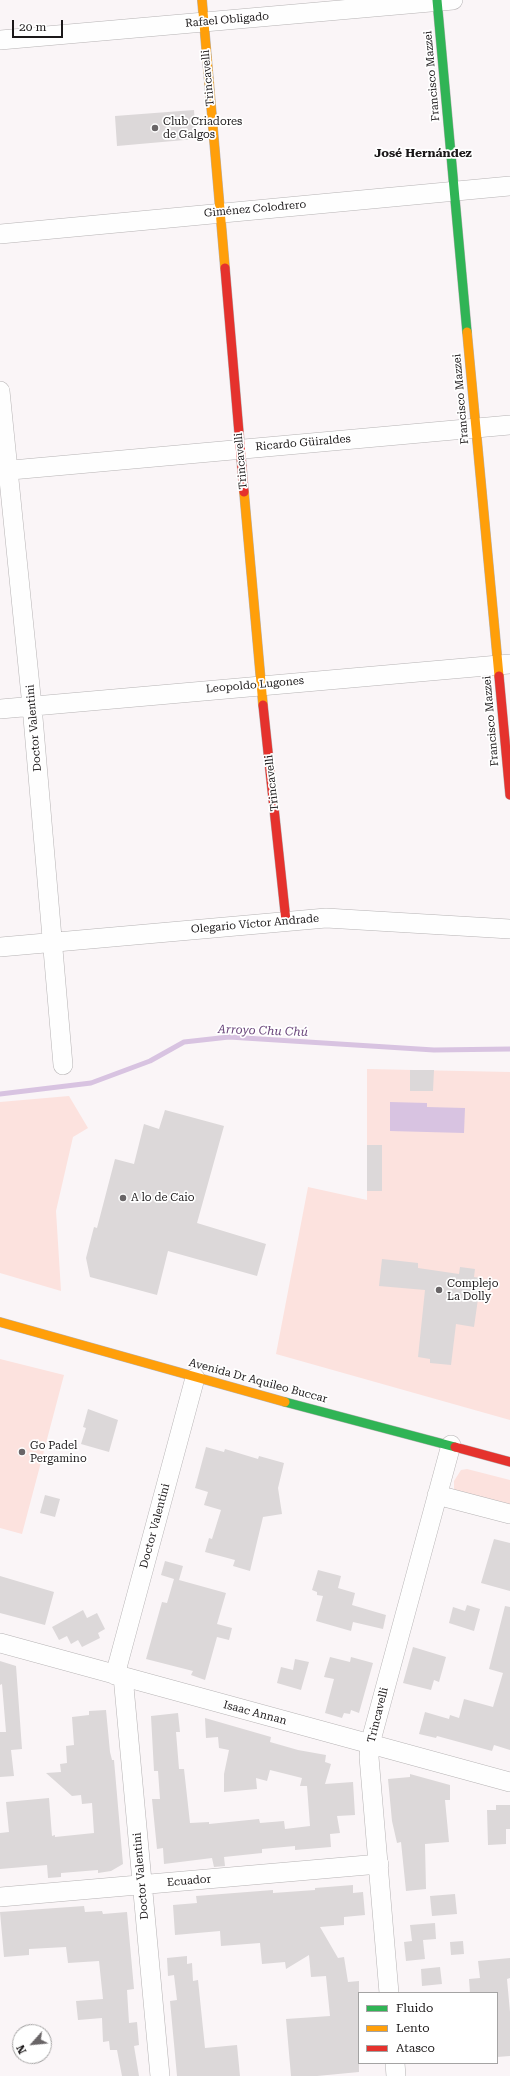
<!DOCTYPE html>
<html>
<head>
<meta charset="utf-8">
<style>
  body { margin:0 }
  #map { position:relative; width:510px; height:2076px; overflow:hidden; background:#faf5f7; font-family:"Roboto Serif",serif }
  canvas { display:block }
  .legend { position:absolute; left:358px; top:1992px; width:140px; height:72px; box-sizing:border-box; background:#fff; border:1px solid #a4a3a3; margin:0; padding:5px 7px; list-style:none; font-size:12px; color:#1b1819 }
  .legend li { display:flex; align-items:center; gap:8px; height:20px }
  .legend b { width:20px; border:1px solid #a4a3a3 }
  .north { position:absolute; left:12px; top:2024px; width:40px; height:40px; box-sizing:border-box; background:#fff; border:1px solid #a4a3a3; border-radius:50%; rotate:243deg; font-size:11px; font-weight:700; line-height:16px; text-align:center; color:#1b1819 }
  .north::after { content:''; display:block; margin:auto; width:14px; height:18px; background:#696567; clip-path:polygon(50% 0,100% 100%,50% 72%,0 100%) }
  .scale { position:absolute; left:12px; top:20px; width:51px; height:18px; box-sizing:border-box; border:2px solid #1b1819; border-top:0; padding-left:5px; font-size:12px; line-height:14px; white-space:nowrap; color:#1b1819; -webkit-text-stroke:3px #fff; paint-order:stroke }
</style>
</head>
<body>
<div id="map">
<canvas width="510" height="2076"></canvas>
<ul class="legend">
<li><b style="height:5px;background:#30b455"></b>Fluido</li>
<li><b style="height:5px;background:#ff9f0a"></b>Lento</li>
<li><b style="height:5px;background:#e5322d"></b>Atasco</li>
</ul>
<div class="north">N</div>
<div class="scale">20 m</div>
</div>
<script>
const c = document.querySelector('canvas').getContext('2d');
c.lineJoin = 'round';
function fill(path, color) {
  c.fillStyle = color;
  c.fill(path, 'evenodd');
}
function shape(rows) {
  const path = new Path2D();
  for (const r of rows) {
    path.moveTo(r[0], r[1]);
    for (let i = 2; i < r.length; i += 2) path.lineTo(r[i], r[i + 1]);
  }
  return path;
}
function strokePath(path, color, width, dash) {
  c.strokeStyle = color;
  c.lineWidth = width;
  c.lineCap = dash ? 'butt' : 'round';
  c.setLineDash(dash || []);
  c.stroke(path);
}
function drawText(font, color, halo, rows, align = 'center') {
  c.font = font + ' "Roboto Serif",serif';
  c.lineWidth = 3.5;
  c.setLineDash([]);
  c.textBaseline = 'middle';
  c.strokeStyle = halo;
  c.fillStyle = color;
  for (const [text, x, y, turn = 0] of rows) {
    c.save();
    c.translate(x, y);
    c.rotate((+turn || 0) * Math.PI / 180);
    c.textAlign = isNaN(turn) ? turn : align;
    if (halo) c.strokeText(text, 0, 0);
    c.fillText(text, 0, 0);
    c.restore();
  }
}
fill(shape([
  [367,1069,510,1072,510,1420,276,1354,308,1187,367,1200],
  [69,1096,88,1128,73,1137,56,1211,61,1291,0,1273,0,1102],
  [0,1359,64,1375,22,1534,0,1528],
  [467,1469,510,1480,510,1510,460,1495,454,1489,454,1481,461,1470]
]), '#fce2de');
fill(shape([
  [390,1102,427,1103,427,1107,465,1108,464,1133,390,1131]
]), '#d8c3e1');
strokePath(shape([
  [0,1094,91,1083,150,1061,184,1042,229,1037,434,1050,510,1049]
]), '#d8c3e1', 5);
fill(shape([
  [194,110,196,139,117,146,115,116],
  [410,1070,434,1070,433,1091,410,1091],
  [165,1110,224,1126,197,1223,266,1244,257,1276,168,1251,157,1295,90,1277,86,1258,94,1227,97,1228,115,1159,134,1164,144,1124,159,1129],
  [367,1145,382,1145,382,1191,367,1191],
  [382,1259,418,1263,418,1268,459,1274,460,1267,475,1269,474,1277,481,1278,474,1327,456,1324,451,1365,430,1363,430,1359,418,1357,425,1290,379,1286],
  [88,1409,118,1420,109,1452,81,1444,86,1428,83,1427],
  [206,1447,224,1452,225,1449,258,1459,259,1456,284,1463,278,1488,282,1514,263,1517,250,1571,233,1566,235,1560,205,1552,209,1538,212,1539,221,1510,204,1505,208,1492,195,1488],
  [45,1495,60,1499,55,1517,40,1513],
  [494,1539,510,1543,510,1591,481,1583],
  [165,1561,183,1566,179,1580,226,1593,217,1624,232,1628,229,1640,217,1637,205,1680,191,1675,193,1671,146,1659,162,1602,167,1603,174,1579,161,1575],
  [318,1570,341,1576,338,1588,355,1593,352,1605,386,1615,383,1629,353,1622,351,1631,316,1621,323,1596,317,1595,317,1592,312,1590],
  [0,1576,54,1592,45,1625,0,1613],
  [467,1605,480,1609,474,1631,449,1623,453,1607,465,1611],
  [505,1606,510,1607,510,1750,494,1745,492,1751,437,1736,436,1738,419,1734,425,1712,449,1719,450,1715,459,1718,464,1699,493,1707,503,1673,489,1669],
  [83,1610,87,1618,97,1613,105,1629,98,1633,100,1638,82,1647,78,1640,71,1644,67,1636,59,1640,52,1627],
  [413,1647,446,1657,439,1682,434,1680,431,1690,403,1683],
  [330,1657,350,1662,351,1657,373,1663,359,1713,351,1710,350,1714,344,1713,342,1718,325,1713,334,1679,324,1677],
  [295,1659,309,1662,301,1690,277,1683,281,1667,293,1670],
  [0,1661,16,1666,22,1749,11,1750,14,1776,0,1777,0,1732,6,1732,2,1684,0,1685],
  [106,1710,110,1752,112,1760,114,1760,123,1864,111,1871,98,1873,98,1870,61,1873,61,1877,48,1878,47,1865,0,1869,0,1833,9,1832,6,1802,49,1798,52,1836,55,1835,55,1837,94,1833,92,1803,82,1804,81,1795,72,1796,46,1773,61,1772,60,1764,67,1763,66,1746,74,1745,72,1717,89,1715,89,1711],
  [178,1713,180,1732,176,1732,179,1769,184,1769,190,1823,209,1822,209,1824,259,1819,260,1823,284,1821,285,1829,310,1826,307,1786,300,1786,302,1778,270,1770,267,1781,256,1778,257,1789,224,1792,224,1774,229,1750,219,1748,218,1737,206,1738,205,1718,271,1737,270,1742,298,1750,326,1755,325,1762,331,1764,325,1784,353,1782,355,1815,337,1816,340,1833,330,1834,331,1847,295,1850,295,1846,262,1849,262,1853,224,1857,225,1866,214,1867,212,1858,164,1864,163,1848,157,1849,152,1799,160,1799,158,1771,154,1771,151,1716],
  [410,1774,450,1785,450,1800,445,1800,449,1842,425,1844,426,1889,406,1891,401,1842,397,1843,392,1821,388,1779,410,1777],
  [496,1805,510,1805,510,1829,506,1829,506,1844,488,1845,487,1810,496,1810],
  [353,1885,353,1893,363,1892,365,1915,344,1917,344,1925,320,1927,338,1958,344,1957,348,1982,359,1981,359,2072,317,2076,291,2076,286,2019,330,2016,326,1976,311,1977,309,1955,286,1969,285,1962,262,1964,260,1943,221,1946,220,1931,175,1935,173,1905,197,1903,196,1896,273,1890,273,1893,315,1890,315,1888],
  [455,1894,457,1914,432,1916,430,1896],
  [84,1906,85,1912,102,1911,103,1914,127,1912,134,1989,127,1990,129,2023,137,2022,139,2045,134,2046,139,2076,122,2076,117,2050,110,2050,109,2041,103,2042,102,2018,78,2020,76,2001,103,1999,99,1961,68,1963,66,1947,29,1949,29,1955,4,1957,0,1912],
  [435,1923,436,1939,423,1940,425,1959,406,1961,404,1942,412,1941,410,1925],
  [463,1941,464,1954,451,1955,450,1942],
  [187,1956,187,1964,192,1963,193,1981,198,1980,205,2048,237,2045,240,2076,177,2076,170,2001,177,2000,174,1975,168,1976,167,1958],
  [510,1958,510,1978,507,1979,510,2012,510,2056,497,2057,497,1993,470,1993,469,1979,480,1978,478,1961],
  [440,1967,442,1984,422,1986,421,1969]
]), '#dcd8d9');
const street = shape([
  [0,40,453,0],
  [0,234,510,186],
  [0,391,32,706,63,1065],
  [0,471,510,425],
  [0,709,510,664],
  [0,947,326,918,510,929],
  [437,1495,510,1514],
  [0,1643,510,1782],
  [115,1675,195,1378],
  [123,1676,160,2076],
  [0,1897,379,1864],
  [389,1993,369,1757,370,1744,451,1445],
  [395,2063,396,2076]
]);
const fast = shape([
  [437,0,467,332],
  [285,1402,455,1447]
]);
const slow = shape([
  [202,0,225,268],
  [467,332,499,676],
  [244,492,263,705],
  [0,1322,285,1402]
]);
const jam = shape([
  [225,268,244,492],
  [499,676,510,795],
  [263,705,286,921],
  [455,1447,510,1462]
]);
strokePath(street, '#b6b3b4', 20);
strokePath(fast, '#b6b3b4', 10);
strokePath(slow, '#b6b3b4', 10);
strokePath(jam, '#b6b3b4', 10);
strokePath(street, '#fefefe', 19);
strokePath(fast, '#30b455', 9);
strokePath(slow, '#ff9f0a', 9);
strokePath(jam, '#e5322d', 9);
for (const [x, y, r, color] of [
  [155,128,4,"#696567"],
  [123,1198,4,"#696567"],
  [439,1290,4,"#696567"],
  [22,1452,4,"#696567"]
]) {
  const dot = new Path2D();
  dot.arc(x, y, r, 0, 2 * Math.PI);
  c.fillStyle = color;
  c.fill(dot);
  strokePath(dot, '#fff', 1.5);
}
drawText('11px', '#1b1819', '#fff', [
  ["Rafael Obligado",227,20,-5],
  ["Francisco Mazzei",432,76,-95],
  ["Trincavelli",208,78,-95],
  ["Giménez Colodrero",255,209,-5],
  ["Francisco Mazzei",461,399,-95],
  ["Ricardo Güiraldes",303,443,-5],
  ["Trincavelli",241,461,-95],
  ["Leopoldo Lugones",255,685,-5],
  ["Francisco Mazzei",491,721,-95],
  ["Doctor Valentini",34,728,-95],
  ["Trincavelli",272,783,-96],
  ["Olegario Víctor Andrade",255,924,-5],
  ["Avenida Dr Aquileo Buccar",258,1381,15],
  ["Doctor Valentini",155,1526,-75],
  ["Isaac Annan",255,1713,15],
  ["Trincavelli",378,1715,-76],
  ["Doctor Valentini",141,1876,-95],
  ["Ecuador",189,1881,-5]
]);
drawText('11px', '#1b1819', '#fff', [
  ["Club Criadores",163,122],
  ["de Galgos",163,135],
  ["A lo de Caio",131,1198],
  ["Complejo",447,1284],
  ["La Dolly",447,1297],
  ["Go Padel",30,1446],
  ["Pergamino",30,1459]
], 'left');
drawText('bold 12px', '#1b1819', '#fff', [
  ["José Hernández",423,153]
]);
drawText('italic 12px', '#6a467b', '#fff', [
  ["Arroyo Chu Chú",263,1031,2]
]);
</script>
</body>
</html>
